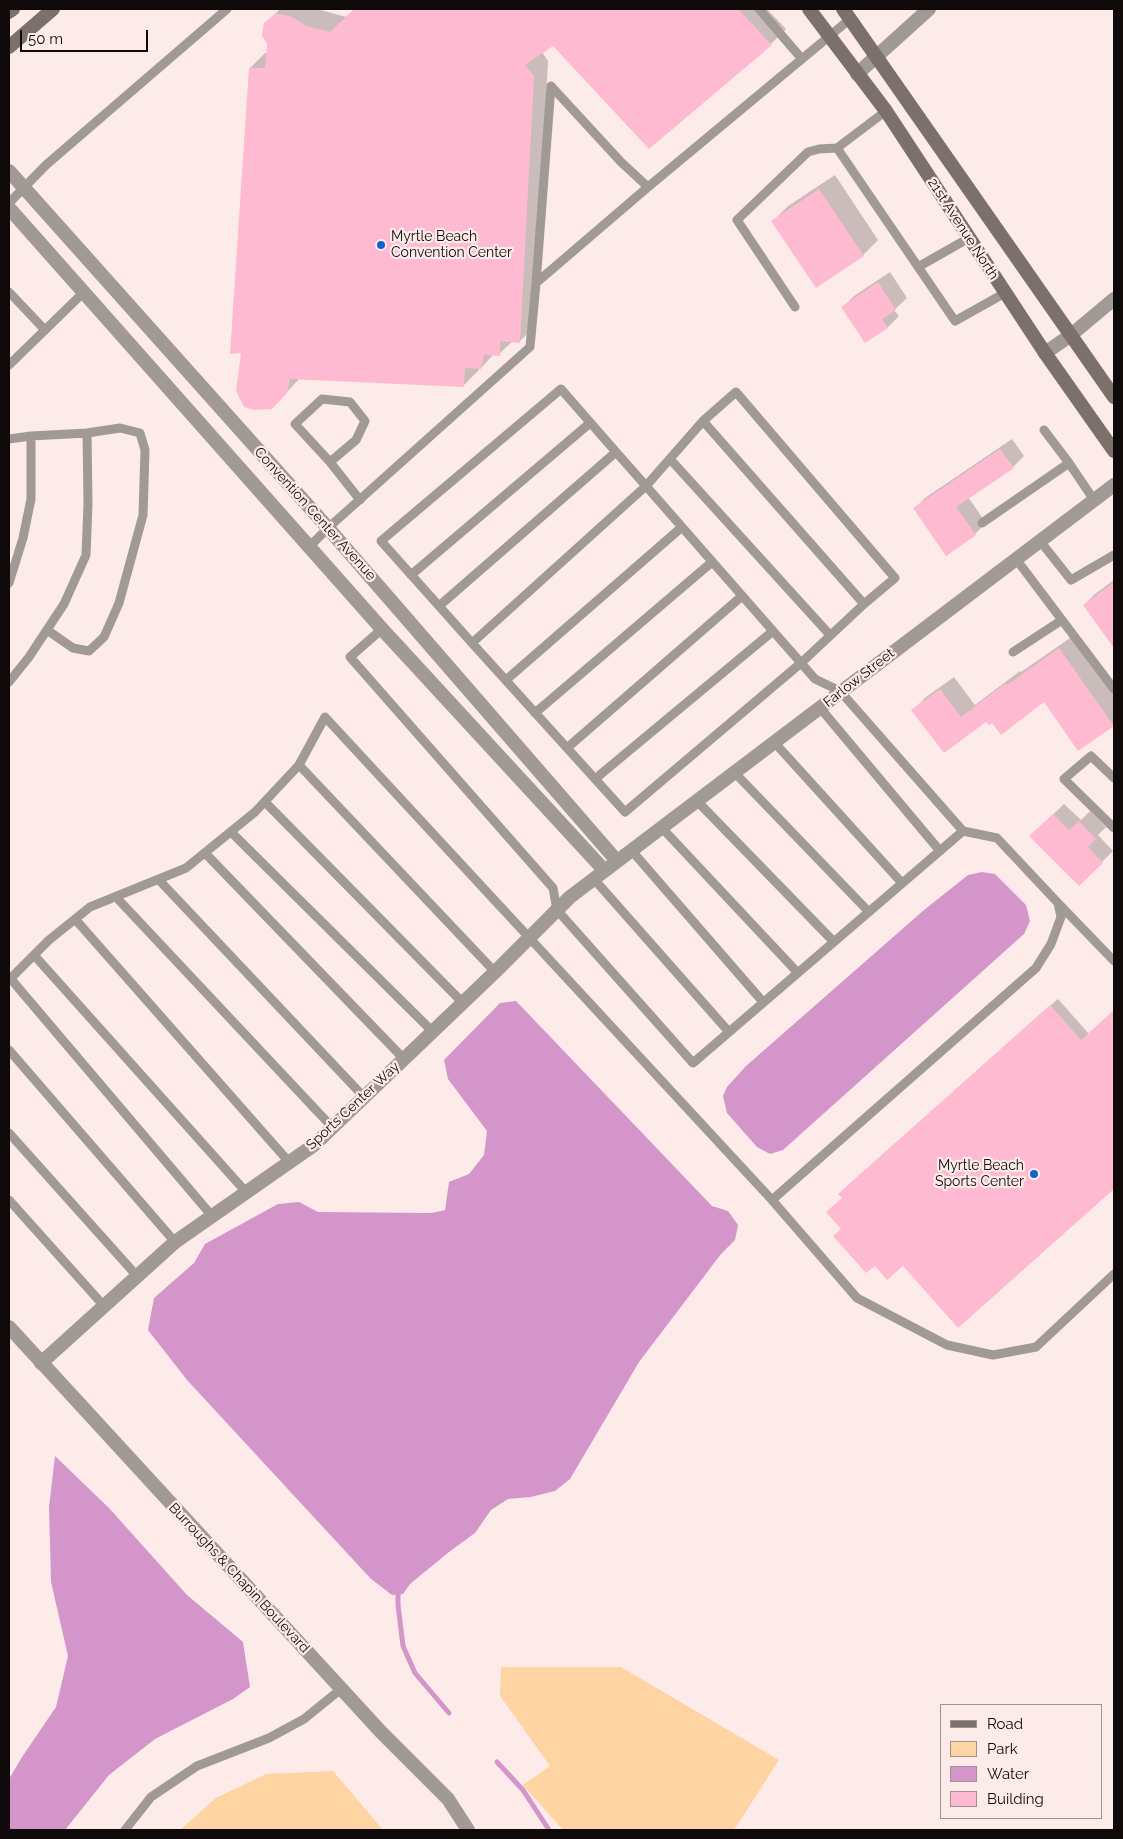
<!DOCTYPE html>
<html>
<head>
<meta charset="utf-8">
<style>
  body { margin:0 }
  #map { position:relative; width:1123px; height:1839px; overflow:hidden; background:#fdebea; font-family:Raleway,sans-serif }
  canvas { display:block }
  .frame { position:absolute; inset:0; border:10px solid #100909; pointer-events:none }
  .legend { position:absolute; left:940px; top:1704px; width:162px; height:115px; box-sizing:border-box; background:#fdebea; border:1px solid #9e9190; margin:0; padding:6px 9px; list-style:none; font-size:15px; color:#100909 }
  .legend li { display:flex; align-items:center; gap:10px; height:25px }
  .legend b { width:25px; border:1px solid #9e9190 }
  .scale { position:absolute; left:20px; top:30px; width:128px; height:22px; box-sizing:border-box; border:2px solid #100909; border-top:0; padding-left:6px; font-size:15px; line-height:18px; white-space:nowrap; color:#100909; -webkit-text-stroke:4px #fdebea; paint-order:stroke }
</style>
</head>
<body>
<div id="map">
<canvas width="1123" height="1839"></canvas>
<div class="frame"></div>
<ul class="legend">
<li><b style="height:6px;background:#7b706a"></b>Road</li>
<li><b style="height:14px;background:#fed4a3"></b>Park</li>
<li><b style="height:14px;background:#d495ca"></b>Water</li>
<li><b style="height:14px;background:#fdbad0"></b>Building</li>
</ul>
<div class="scale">50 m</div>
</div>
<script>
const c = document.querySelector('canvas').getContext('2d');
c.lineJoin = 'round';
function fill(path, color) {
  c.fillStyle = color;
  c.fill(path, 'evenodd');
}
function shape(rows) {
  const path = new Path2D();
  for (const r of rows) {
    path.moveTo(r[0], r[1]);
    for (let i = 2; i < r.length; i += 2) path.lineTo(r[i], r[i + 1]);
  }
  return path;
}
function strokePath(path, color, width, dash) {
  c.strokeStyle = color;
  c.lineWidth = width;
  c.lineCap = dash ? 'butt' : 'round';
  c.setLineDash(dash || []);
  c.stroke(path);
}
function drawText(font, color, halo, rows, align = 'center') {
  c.font = font + ' Raleway,sans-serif';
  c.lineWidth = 4.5;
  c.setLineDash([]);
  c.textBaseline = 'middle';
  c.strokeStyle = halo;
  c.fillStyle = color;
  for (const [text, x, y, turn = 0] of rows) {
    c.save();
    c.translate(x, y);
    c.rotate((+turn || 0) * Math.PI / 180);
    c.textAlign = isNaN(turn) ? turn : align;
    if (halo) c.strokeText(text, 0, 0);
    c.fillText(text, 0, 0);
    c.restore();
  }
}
fill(shape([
  [501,1667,621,1667,779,1760,734,1830,563,1830,523,1785,550,1766,500,1696],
  [333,1771,383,1830,180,1830,216,1798,266,1774]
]), '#fed4a3');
fill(shape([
  [982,872,995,874,1026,905,1030,921,1024,934,783,1150,770,1154,757,1147,727,1113,723,1096,727,1087,746,1066,924,910,968,875],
  [516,1001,712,1206,728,1211,738,1225,735,1240,721,1254,639,1362,570,1479,555,1491,531,1497,508,1499,491,1510,475,1533,449,1552,410,1584,403,1594,392,1595,371,1579,187,1380,148,1330,154,1298,194,1263,205,1244,278,1204,299,1202,318,1212,432,1213,445,1210,449,1182,469,1174,484,1155,487,1131,448,1079,444,1060,500,1003],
  [55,1456,109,1508,187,1595,243,1642,250,1687,233,1699,155,1739,109,1775,65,1830,9,1830,9,1779,22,1757,56,1707,68,1656,51,1582,49,1507]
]), '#d495ca');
fill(shape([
  [280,9,317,9,346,17,355,9,767,9,786,29,771,44,649,147,553,45,542,52,548,61,535,326,520,341,513,341,499,354,494,354,481,368,479,368,479,370,464,385,300,378,272,408,242,352,250,68,265,53,268,53,268,44,265,24],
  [835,175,878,240,863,255,773,221,788,206],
  [890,272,907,298,894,310,899,316,888,327,865,342,843,307,854,296],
  [1012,439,1024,456,1013,467,968,497,986,523,975,534,914,509,925,498],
  [1114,580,1114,646,1084,605,1095,594],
  [1073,636,1114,695,1114,723,1113,725,1044,700,993,721,986,720,944,752,913,710,926,697,954,677,975,705,1020,671,1021,672],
  [1064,804,1081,820,1090,811,1106,827,1098,835,1113,851,1079,885,1031,836],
  [1058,999,1089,1034,1114,1011,1114,1188,959,1326,903,1264,842,1229,843,1197,847,1186]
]), '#0003');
strokePath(shape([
  [398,1589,398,1605,403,1646,415,1673,449,1713],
  [497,1762,523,1790,549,1830]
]), '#d495ca', 5);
fill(shape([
  [354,9,738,9,772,45,649,149,553,46,525,65,534,76,520,343,500,341,500,356,484,355,481,369,465,368,464,387,290,379,287,393,272,409,254,410,244,407,236,391,241,353,230,354,249,68,265,68,267,44,262,35,264,23,276,13,292,17,307,26,330,32],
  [819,189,864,256,816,288,771,221],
  [878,282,896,310,882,319,888,328,865,343,841,307],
  [1000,449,1014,468,956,507,976,535,946,556,913,508],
  [1114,582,1114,648,1083,605],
  [1059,648,1114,726,1078,751,1044,702,1001,735,992,723,989,725,986,722,944,753,911,710,940,689,961,717,1006,683,1007,685],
  [1053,814,1069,830,1079,821,1096,839,1088,847,1103,863,1079,886,1029,836],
  [1050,1005,1081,1040,1114,1010,1114,1189,958,1328,903,1266,887,1280,875,1266,866,1273,833,1236,841,1229,826,1212,842,1198,838,1194]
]), '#fdbad0');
strokePath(shape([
  [759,9,802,59],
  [837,148,955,321,1005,293],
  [9,203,46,165,227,9],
  [918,267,969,238],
  [536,283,551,86,621,162,648,187],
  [9,292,45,330],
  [795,307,737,220,808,152,819,149,837,148,886,111],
  [9,365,84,292],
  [703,421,864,604],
  [1044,430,1069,463],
  [9,439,31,436,87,433,120,428,140,433,145,450,143,515,119,603,104,637,89,651,73,648,47,630],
  [670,459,830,635],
  [330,462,356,440,365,421,350,402,322,399,295,424,330,462,360,500],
  [982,523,1069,463,1094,500],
  [1040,541,1071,580,1114,555],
  [309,547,328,528,530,347,536,283,648,187,850,19],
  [1016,559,1114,689],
  [411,575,590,423],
  [9,583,23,538,31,499,31,436],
  [439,606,616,452],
  [382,629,350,657,553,888,557,910,693,1063,963,831,840,691,815,679,773,631,646,486,616,452,561,389,381,541,472,643,625,812,801,663,864,604,895,578,736,392,703,421,646,486,472,643],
  [1013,652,1062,620],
  [506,680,682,527],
  [9,682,29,657,64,604,86,555,88,504,87,433],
  [821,709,940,851],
  [535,713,712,562],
  [774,742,902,883],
  [567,748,742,596],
  [299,765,495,972],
  [734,772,869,912],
  [1114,778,1091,756,1064,779,1114,828],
  [595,779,773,631],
  [697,801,834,942],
  [265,802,463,1003],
  [662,828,798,973],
  [231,832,433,1032],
  [632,851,763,1002],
  [205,853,404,1059],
  [593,878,729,1032],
  [159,880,364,1097],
  [116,897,332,1127],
  [1059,904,1114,961],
  [75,919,289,1162],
  [34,955,246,1192],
  [10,978,212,1216],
  [9,980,49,940,90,907,186,868,255,812,299,765,325,717,772,1200,857,1298,947,1345,993,1355,1036,1347,1114,1274],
  [9,1050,175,1242],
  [9,1133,137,1276],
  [9,1200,104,1306],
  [772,1200,1036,968,1051,944,1061,917,1058,903,997,838,963,831],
  [125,1830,151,1797,197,1766,269,1738,304,1719,341,1689]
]), '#a19995', 9);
strokePath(shape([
  [857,74,929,9],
  [9,171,328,528,617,861],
  [9,208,382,629,604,870],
  [1045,353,1071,335,1114,299],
  [41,1363,175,1242,314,1145,495,972,570,897,1114,485]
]), '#a19995', 14);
strokePath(shape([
  [9,1327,381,1732,448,1799,468,1830]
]), '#a19995', 14);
strokePath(shape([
  [809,9,886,111,1045,353,1114,451],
  [843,9,1114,397],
  [9,12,13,9],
  [9,47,53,9]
]), '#7b706a', 14);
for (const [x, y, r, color] of [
  [381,245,5,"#1163cd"],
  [1034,1174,5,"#1163cd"]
]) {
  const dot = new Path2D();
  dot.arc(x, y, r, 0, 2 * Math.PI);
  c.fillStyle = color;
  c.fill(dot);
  strokePath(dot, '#fdebea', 2);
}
drawText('14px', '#100909', '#fdebea', [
  ["21st Avenue North",963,229,57],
  ["Convention Center Avenue",315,514,48],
  ["Farlow Street",859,678,-38],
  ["Sports Center Way",353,1106,-43],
  ["Burroughs & Chapin Boulevard",239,1578,47]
]);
drawText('14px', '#100909', '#fdebea', [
  ["Myrtle Beach",391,237],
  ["Convention Center",391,253],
  ["Myrtle Beach",1024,1166,"right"],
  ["Sports Center",1024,1182,"right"]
], 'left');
</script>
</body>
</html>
